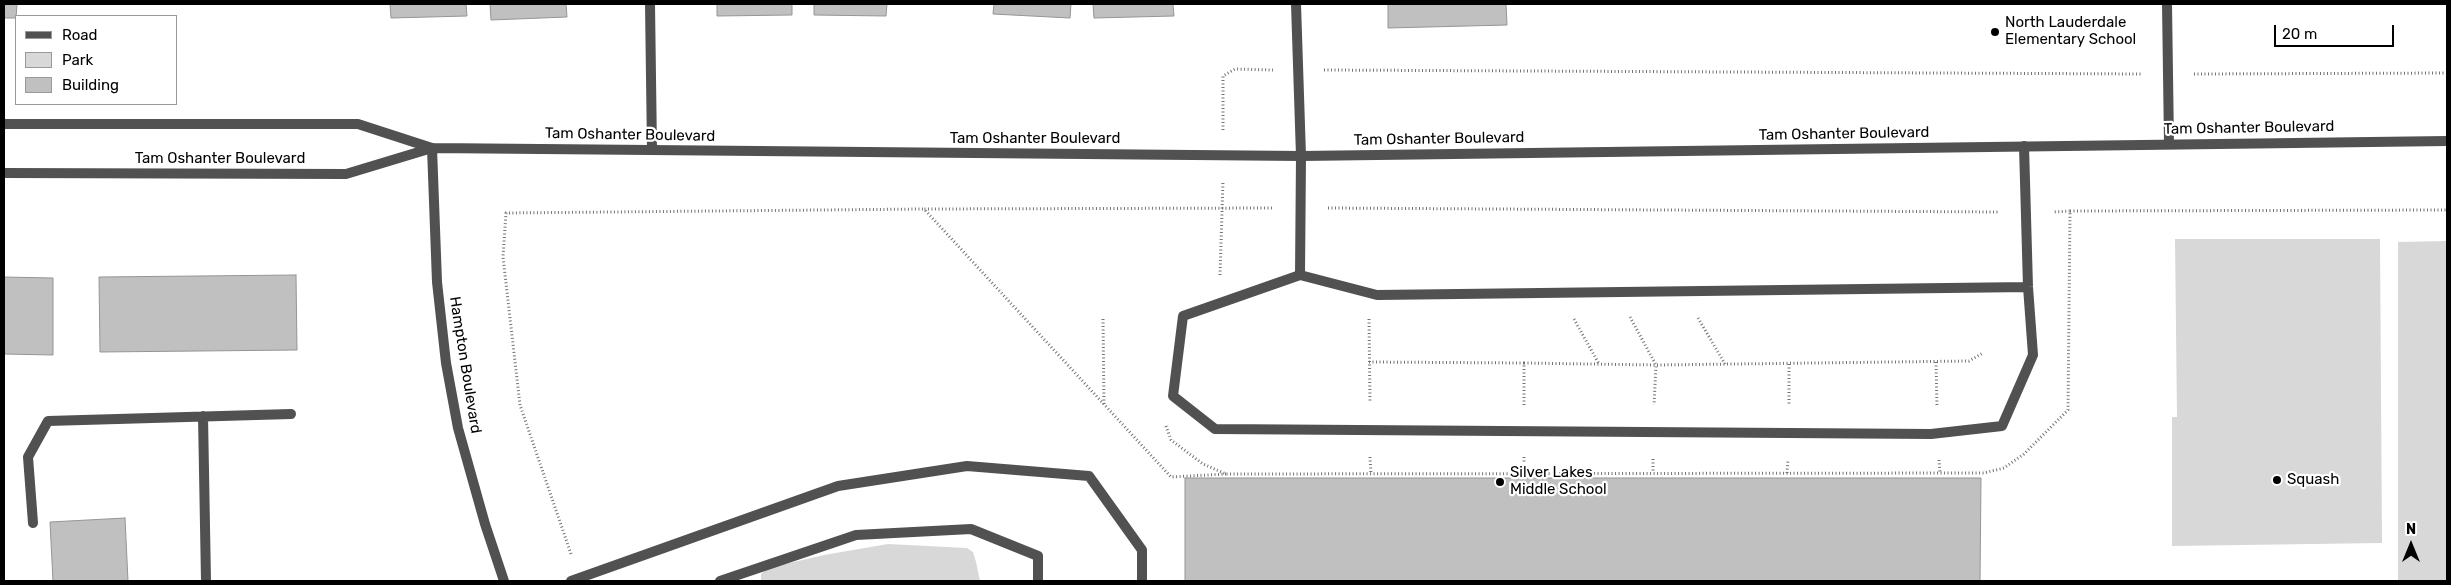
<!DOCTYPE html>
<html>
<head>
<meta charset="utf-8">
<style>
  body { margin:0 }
  #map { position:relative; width:2451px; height:585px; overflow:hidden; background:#fff; font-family:Rubik,sans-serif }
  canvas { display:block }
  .frame { position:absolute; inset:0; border:5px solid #000; pointer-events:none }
  .legend { position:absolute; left:15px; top:15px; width:162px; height:90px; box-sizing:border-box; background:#fff; border:1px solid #999; margin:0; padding:6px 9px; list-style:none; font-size:15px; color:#000 }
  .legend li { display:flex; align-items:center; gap:10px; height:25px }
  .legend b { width:25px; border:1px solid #999 }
  .north { position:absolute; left:2386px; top:520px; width:50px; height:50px; -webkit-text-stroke:4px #fff; paint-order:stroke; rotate:0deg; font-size:14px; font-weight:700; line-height:20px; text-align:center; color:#000 }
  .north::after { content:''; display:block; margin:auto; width:18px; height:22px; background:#000; clip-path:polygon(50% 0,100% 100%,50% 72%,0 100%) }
  .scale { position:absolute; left:2274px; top:25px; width:120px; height:22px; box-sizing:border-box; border:2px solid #000; border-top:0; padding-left:6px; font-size:15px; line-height:18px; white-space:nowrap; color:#000; -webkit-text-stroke:4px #fff; paint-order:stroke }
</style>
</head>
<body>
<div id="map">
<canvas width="2451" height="585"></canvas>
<div class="frame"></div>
<ul class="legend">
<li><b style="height:6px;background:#515151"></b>Road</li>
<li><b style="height:14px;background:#d8d8d8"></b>Park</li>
<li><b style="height:14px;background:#c0c0c0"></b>Building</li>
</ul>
<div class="north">N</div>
<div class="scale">20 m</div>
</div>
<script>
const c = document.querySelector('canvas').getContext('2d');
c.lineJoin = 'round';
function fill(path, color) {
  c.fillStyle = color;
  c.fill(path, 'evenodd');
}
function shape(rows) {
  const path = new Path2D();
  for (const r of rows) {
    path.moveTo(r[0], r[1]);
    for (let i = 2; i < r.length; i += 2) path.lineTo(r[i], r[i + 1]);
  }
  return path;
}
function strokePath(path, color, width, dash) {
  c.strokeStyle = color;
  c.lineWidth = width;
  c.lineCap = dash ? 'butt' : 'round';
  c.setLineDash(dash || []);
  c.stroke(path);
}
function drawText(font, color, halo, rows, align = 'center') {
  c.font = font + ' Rubik,sans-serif';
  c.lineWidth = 4.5;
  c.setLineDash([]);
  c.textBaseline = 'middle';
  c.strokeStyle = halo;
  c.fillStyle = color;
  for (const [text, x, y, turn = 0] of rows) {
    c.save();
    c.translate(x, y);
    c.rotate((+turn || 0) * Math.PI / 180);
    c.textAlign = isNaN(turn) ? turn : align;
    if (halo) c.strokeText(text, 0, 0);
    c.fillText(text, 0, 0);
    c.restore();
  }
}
fill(shape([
  [2175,239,2380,239,2382,543,2172,546,2172,417,2177,417],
  [2447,241,2447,581,2398,581,2398,242],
  [888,544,967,548,973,552,976,562,980,581,761,581,761,574,768,568,824,555]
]), '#d8d8d8');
const building = shape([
  [4,4,17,4,16,18,4,18,4,4],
  [390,4,466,4,467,16,391,18,390,4],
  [490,4,566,4,567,17,491,20,490,4],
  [717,4,792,4,792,15,717,16,717,4],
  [814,4,887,4,886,16,814,15,814,4],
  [994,4,1071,4,1070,18,993,14,994,4],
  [1093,4,1173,4,1174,16,1094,18,1093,4],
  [1388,4,1506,4,1507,25,1388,28,1388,4],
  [296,275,297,350,100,352,99,277,296,275],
  [4,277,53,278,53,355,4,354,4,277],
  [1185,478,1981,478,1980,581,1185,581,1185,478],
  [125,518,128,581,53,581,50,522,125,518]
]);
fill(building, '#c0c0c0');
strokePath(building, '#959595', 1);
strokePath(shape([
  [1324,70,2143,74],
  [2194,74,2447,73],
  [1223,130,1223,76,1235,69,1273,70],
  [1328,208,1999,212],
  [2070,211,2447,210],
  [1220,275,1223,181],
  [1630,317,1656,365,1654,405],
  [1698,318,1725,364],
  [1103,319,1104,404],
  [1369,319,1370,403],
  [1574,319,1599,364],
  [1369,362,1524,363,1524,406],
  [1936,362,1937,407],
  [1524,363,1656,365,1969,361,1983,353],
  [1789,364,1789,406],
  [1166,426,1171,440,1203,464,1226,474,1984,473,2004,468,2024,454,2068,410,2070,211,2053,212],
  [1370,457,1371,474],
  [1524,457,1524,474],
  [1653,459,1653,473],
  [1939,460,1940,473],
  [1787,473,1788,460],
  [1226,474,1171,477,924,209,1274,208],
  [571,554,520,405,503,257,506,213,924,209]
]), '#737373', 3, [1, 2.5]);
strokePath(shape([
  [650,4,652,150],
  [2167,4,2169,144],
  [1301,156,1300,275,1183,316,1173,396,1215,429,1931,434,2002,426,2033,355,2028,287,2024,146],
  [1300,275,1377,295,2028,287],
  [203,416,206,581],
  [33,523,28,457,48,421,291,414],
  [571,581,838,486,967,466,1089,476,1142,550,1142,581],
  [720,581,856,535,971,529,1038,556,1038,581]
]), '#515151', 10);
strokePath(shape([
  [1296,4,1301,156],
  [432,148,437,282,446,363,458,428,485,524,504,581]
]), '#515151', 10);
strokePath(shape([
  [4,124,358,124,432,148],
  [4,173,346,174,432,148,1301,156,2447,141]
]), '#515151', 10);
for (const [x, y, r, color] of [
  [1995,32,5,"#000"],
  [2277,480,5,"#000"],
  [1500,482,5,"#000"]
]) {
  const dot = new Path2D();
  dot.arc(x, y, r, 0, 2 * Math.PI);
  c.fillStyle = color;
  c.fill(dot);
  strokePath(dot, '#fff', 2);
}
drawText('15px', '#000', '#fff', [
  ["North Lauderdale",2005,23],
  ["Elementary School",2005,40],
  ["Silver Lakes",1510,473],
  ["Middle School",1510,490],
  ["Squash",2287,480]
], 'left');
drawText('15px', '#000', '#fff', [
  ["Tam Oshanter Boulevard",2249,128,-1],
  ["Tam Oshanter Boulevard",1844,134,-1],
  ["Tam Oshanter Boulevard",630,135,1],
  ["Tam Oshanter Boulevard",1035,139],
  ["Tam Oshanter Boulevard",1439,139,-1],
  ["Tam Oshanter Boulevard",220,159],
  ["Hampton Boulevard",465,365,81]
]);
</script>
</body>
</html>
